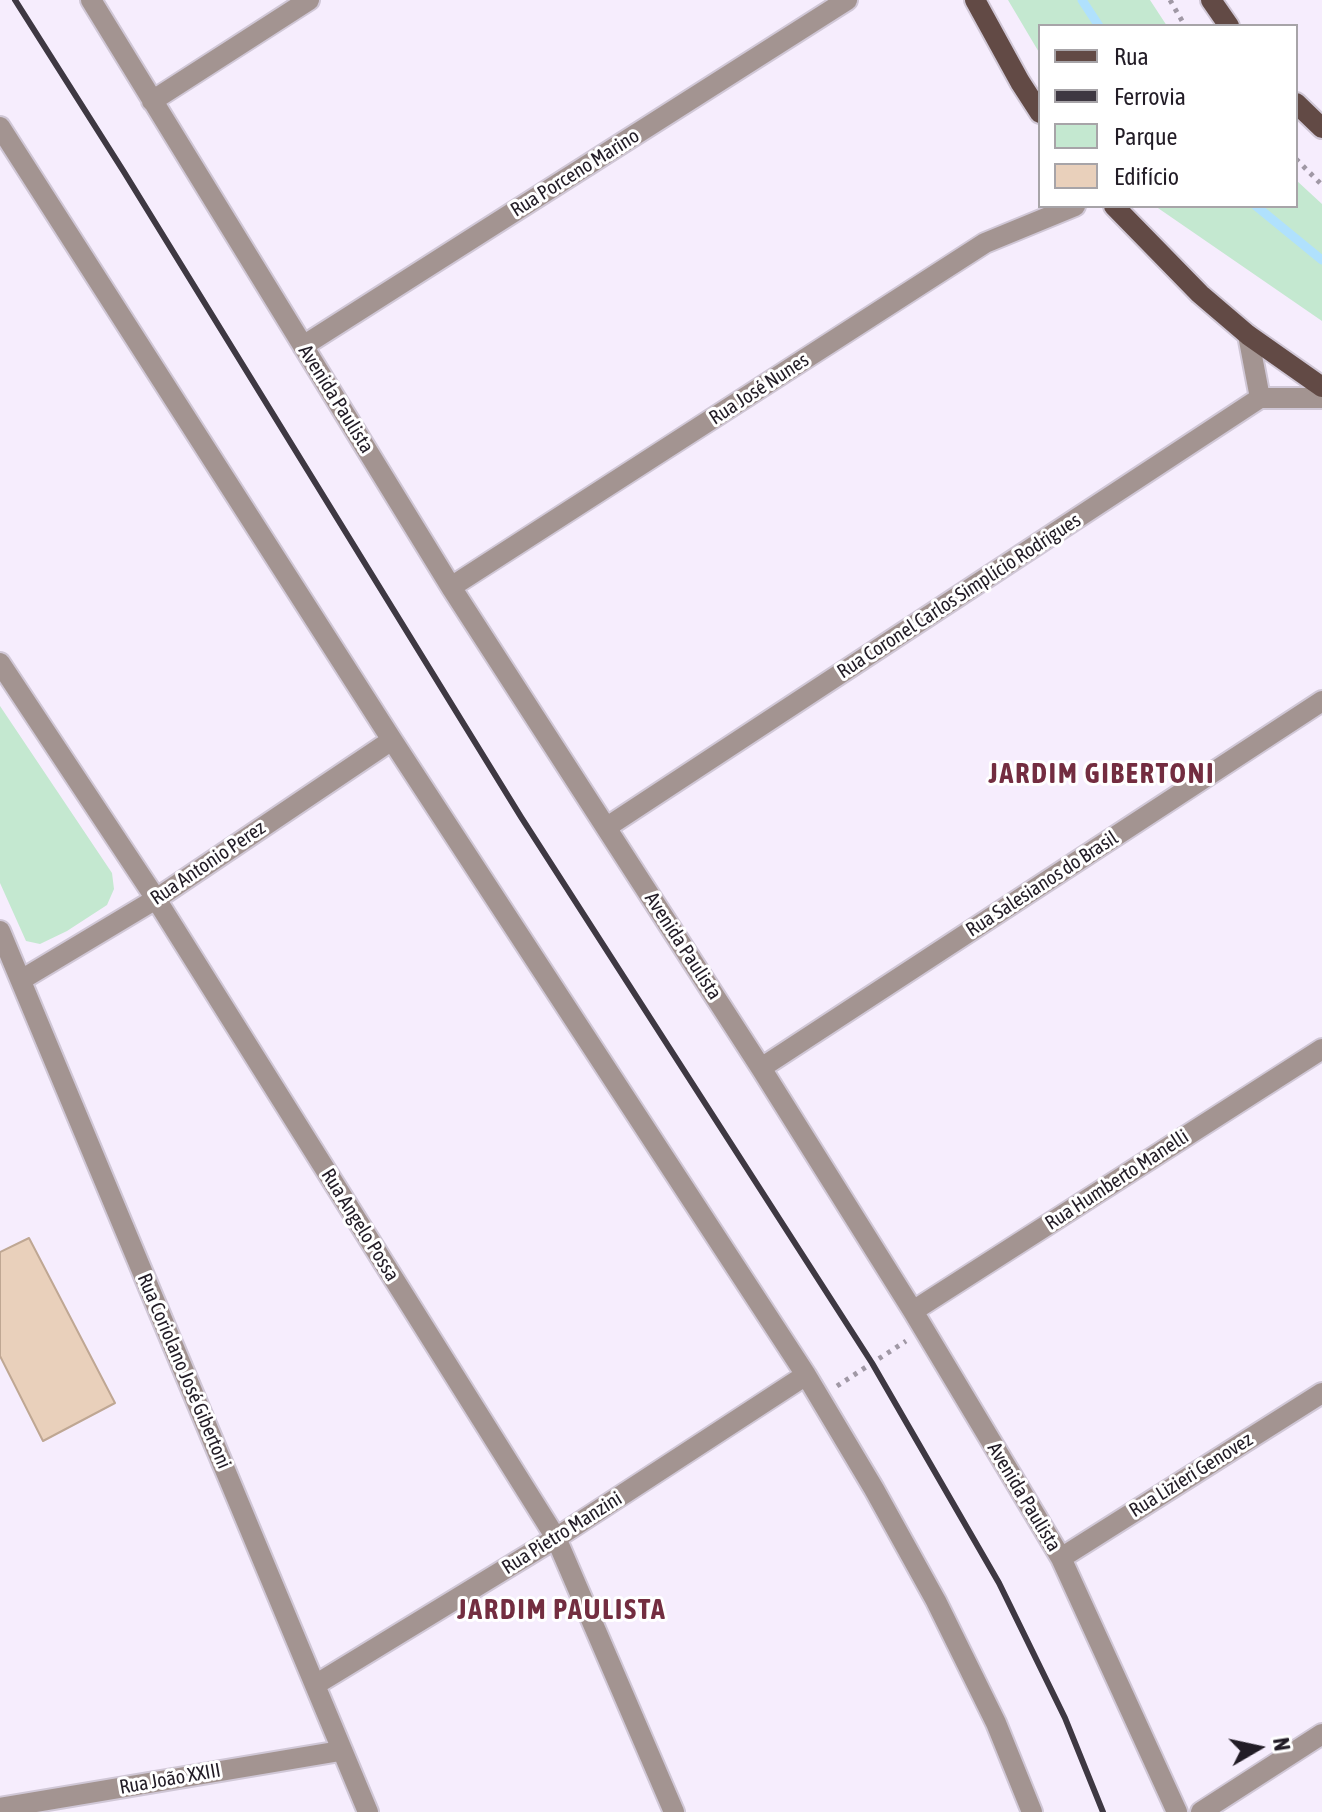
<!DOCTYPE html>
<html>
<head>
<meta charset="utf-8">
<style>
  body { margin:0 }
  #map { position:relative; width:1322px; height:1812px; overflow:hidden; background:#f6edfd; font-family:"Asap Condensed",sans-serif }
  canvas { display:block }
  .legend { position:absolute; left:1038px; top:24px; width:260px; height:184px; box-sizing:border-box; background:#fff; border:2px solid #a7a4a8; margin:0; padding:10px 14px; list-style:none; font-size:24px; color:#221c26 }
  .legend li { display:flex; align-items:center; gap:16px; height:40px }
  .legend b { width:40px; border:2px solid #a7a4a8 }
  .north { position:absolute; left:1218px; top:1708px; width:80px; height:80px; -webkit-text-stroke:6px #fff; paint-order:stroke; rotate:81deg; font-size:22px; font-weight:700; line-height:32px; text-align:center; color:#221c26 }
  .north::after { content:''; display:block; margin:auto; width:28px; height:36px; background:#221c26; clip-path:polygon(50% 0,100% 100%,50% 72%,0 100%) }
</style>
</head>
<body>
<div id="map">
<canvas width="1322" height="1812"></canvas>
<ul class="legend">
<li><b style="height:10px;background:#624a45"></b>Rua</li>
<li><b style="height:10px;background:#3e3842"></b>Ferrovia</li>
<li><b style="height:22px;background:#c4e8d0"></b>Parque</li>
<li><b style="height:22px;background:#e9d0bb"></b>Edifício</li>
</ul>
<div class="north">N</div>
</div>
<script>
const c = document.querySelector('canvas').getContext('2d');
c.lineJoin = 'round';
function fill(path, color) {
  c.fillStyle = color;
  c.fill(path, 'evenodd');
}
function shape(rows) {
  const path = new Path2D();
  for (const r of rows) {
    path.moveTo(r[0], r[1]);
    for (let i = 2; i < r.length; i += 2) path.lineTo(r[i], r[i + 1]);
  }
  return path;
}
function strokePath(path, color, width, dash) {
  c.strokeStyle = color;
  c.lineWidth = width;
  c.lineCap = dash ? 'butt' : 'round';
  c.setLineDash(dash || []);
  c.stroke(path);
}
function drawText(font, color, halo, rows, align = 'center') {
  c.font = font + ' "Asap Condensed",sans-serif';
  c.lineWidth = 6;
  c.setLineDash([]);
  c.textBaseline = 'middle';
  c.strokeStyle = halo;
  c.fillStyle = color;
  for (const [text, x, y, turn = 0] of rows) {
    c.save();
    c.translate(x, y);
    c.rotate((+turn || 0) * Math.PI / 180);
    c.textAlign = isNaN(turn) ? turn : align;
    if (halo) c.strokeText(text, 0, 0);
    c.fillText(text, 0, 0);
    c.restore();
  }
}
fill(shape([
  [1008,0,1150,0,1167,26,1040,26,1040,54],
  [1296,180,1322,204,1322,321,1155,206,1296,206],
  [0,706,112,873,114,889,107,905,67,931,40,944,26,941,0,883]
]), '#c4e8d0');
strokePath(shape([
  [1082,0,1099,26],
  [1256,206,1322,260]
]), '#b0e1fd', 9);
const building = shape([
  [29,1238,115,1403,43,1441,0,1356,0,1252,29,1238]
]);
fill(building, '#e9d0bb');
strokePath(building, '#bfa793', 2);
const minor = shape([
  [91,0,451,587,761,1068,913,1311,1061,1558,1177,1812],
  [152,101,309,0],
  [0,127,392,740,806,1375,874,1489,936,1601,996,1723,1032,1812],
  [1248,335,1260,398],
  [303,346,847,0],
  [451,587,985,243,1075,206],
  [0,663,156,899,556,1538,674,1812],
  [607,827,1260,398,1322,398],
  [0,931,368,1812],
  [21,980,156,899,392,740],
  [761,1068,1322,701],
  [913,1311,1322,1049],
  [1061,1558,1322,1393],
  [315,1685,556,1538,806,1375],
  [0,1808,340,1751],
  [1201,1812,1322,1734]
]);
const major = shape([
  [975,0,1020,82,1040,113],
  [1211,0,1229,26],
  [1296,103,1322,128],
  [1114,206,1200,294,1248,335,1322,387]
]);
strokePath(minor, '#d0c7d6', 24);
strokePath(major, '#d0c7d6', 24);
strokePath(shape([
  [1170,0,1185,26],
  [1296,159,1322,185],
  [837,1386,906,1341]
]), '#a098a5', 5, [4, 6]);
strokePath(minor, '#a39491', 20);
strokePath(major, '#624a45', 20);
strokePath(shape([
  [15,0,124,172,521,817,872,1363,999,1583,1065,1718,1103,1812]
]), '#3e3842', 6);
drawText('20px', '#221c26', '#fff', [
  ["Rua Porceno Marino",575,173,-32],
  ["Rua José Nunes",759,389,-33],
  ["Avenida Paulista",336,399,58],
  ["Rua Coronel Carlos Simplício Rodrigues",959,596,-33],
  ["Rua Antonio Perez",208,863,-34],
  ["Rua Salesianos do Brasil",1042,884,-33],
  ["Avenida Paulista",683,946,57],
  ["Rua Humberto Manelli",1117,1180,-33],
  ["Rua Angelo Possa",360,1225,58],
  ["Rua Coriolano José Gibertoni",184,1371,67],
  ["Rua Lizieri Genovez",1191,1475,-32],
  ["Avenida Paulista",1024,1497,59],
  ["Rua Pietro Manzini",562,1533,-32],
  ["Rua João XXIII",170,1779,-10]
]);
c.letterSpacing = '2px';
drawText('bold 28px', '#732d40', '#fff', [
  ["JARDIM GIBERTONI",1102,774],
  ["JARDIM PAULISTA",562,1610]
]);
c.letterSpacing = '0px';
</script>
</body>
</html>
